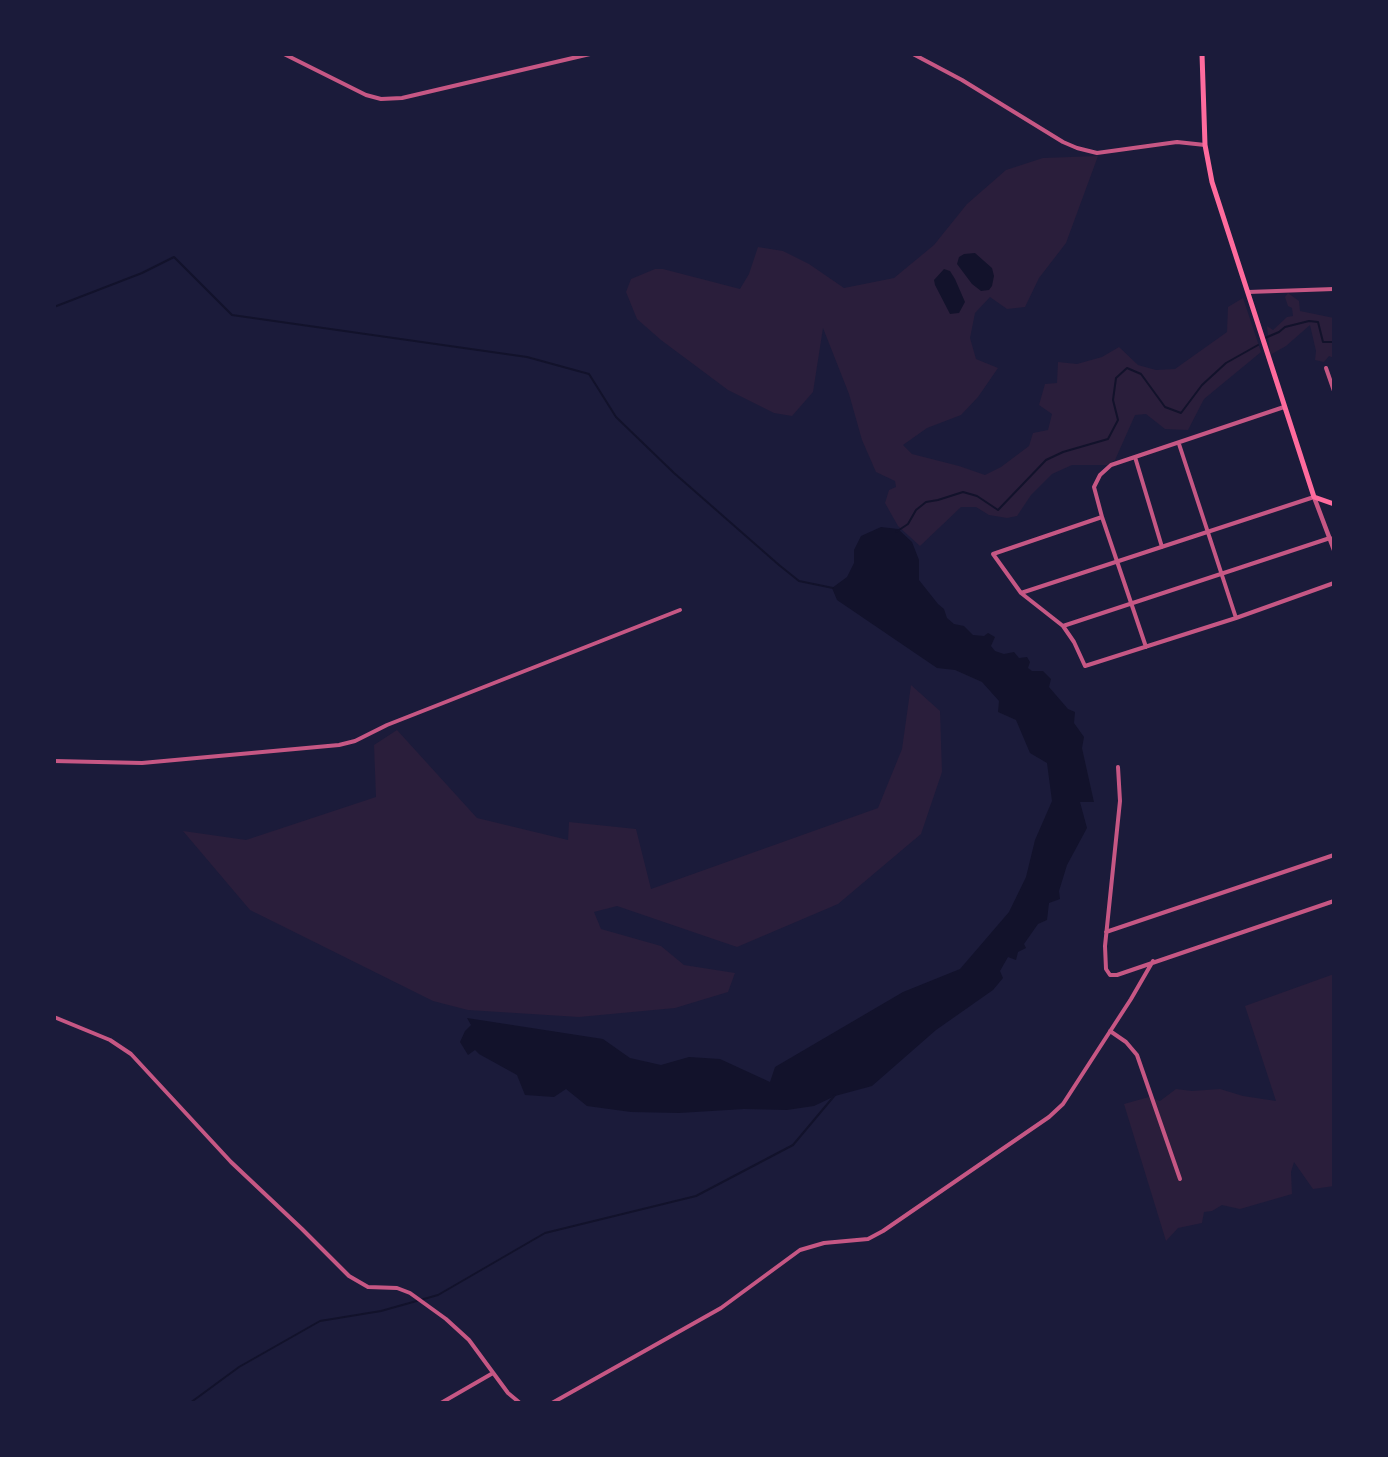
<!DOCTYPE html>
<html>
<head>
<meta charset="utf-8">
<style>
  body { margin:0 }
  #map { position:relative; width:1388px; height:1457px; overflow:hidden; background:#1b1b3a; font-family:"PT Sans",sans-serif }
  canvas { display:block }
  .frame { position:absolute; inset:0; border:56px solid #1b1b3a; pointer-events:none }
</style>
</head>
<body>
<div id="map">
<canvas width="1388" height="1457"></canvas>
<div class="frame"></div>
</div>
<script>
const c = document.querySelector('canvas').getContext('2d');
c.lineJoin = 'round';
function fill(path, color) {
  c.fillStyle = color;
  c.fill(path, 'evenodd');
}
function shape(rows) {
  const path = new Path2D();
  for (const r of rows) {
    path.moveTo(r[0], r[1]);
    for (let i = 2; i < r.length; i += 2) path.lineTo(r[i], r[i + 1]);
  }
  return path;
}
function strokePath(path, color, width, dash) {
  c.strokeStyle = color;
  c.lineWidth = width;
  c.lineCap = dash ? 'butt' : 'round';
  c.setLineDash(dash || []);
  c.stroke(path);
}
fill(shape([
  [1098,156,1066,243,1039,278,1025,307,1007,309,990,297,975,313,970,338,976,359,998,368,978,397,961,415,927,428,903,445,912,454,959,466,985,475,1001,467,1029,446,1033,433,1048,430,1052,414,1039,405,1045,384,1057,383,1058,362,1077,364,1102,357,1119,347,1138,365,1156,370,1175,369,1227,332,1228,307,1243,298,1261,352,1204,399,1188,430,1165,429,1146,414,1135,415,1115,460,1107,465,1072,465,1052,474,1031,495,1017,516,1007,518,989,515,976,507,961,507,920,546,898,526,885,503,889,490,896,487,895,481,876,472,862,440,849,394,823,328,813,392,792,416,774,413,728,390,661,340,637,319,626,292,631,279,655,269,663,269,740,289,749,274,758,247,783,251,809,264,844,288,894,278,934,245,967,204,1006,170,1043,158],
  [1288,293,1299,301,1300,311,1334,318,1334,358,1329,356,1324,362,1315,360,1316,351,1310,325,1286,346,1270,355,1267,326,1273,330,1287,317,1293,316,1292,308,1288,306,1285,297],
  [911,685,940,711,942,772,921,834,838,904,737,947,617,906,594,912,601,929,661,946,684,965,735,973,728,992,675,1008,579,1017,468,1010,433,1001,250,910,183,831,246,840,376,797,374,745,397,730,477,818,568,840,569,822,636,829,651,889,878,808,902,749],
  [1334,974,1334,1186,1313,1189,1294,1162,1291,1172,1292,1194,1240,1209,1222,1205,1212,1211,1204,1212,1202,1223,1178,1228,1166,1241,1124,1104,1149,1097,1160,1101,1176,1089,1192,1091,1220,1089,1243,1096,1276,1101,1245,1006]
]), '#2a1e3b');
fill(shape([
  [975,253,992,268,994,276,992,286,989,290,981,291,972,284,957,264,959,257,964,254],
  [944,269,950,271,955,279,965,302,959,313,950,314,935,285,934,280],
  [881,527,898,529,912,542,919,560,919,580,938,604,944,609,947,618,954,624,964,626,973,635,984,636,988,633,995,637,991,646,995,651,1004,654,1014,652,1019,658,1027,657,1030,662,1028,668,1032,671,1043,671,1051,679,1049,687,1068,709,1075,712,1074,723,1084,737,1082,748,1094,802,1080,802,1087,828,1067,865,1059,891,1060,899,1049,903,1047,920,1038,924,1024,944,1026,948,1018,952,1016,960,1008,957,1000,971,1003,978,993,990,936,1030,872,1086,835,1096,814,1106,787,1110,744,1109,679,1113,631,1112,587,1106,566,1089,554,1097,525,1095,517,1075,479,1054,475,1050,468,1055,460,1042,465,1031,471,1025,467,1018,603,1039,630,1058,661,1065,689,1057,720,1059,770,1082,775,1067,903,992,960,969,1009,912,1026,877,1035,840,1052,801,1047,763,1030,753,1016,720,998,712,999,701,982,682,955,670,937,668,837,600,832,588,847,577,854,563,854,550,861,536]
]), '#12122b');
strokePath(shape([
  [54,307,142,273,174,257,232,315,527,357,589,374,616,417,674,473,779,565,799,581,833,588],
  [1265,338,1279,332,1285,327,1309,321,1318,322,1323,342,1334,342],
  [896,532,908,524,916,510,926,502,938,500,963,492,977,496,998,510,1046,460,1063,452,1108,439,1118,420,1113,400,1116,378,1127,368,1141,374,1165,407,1181,413,1202,385,1226,363,1258,345],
  [190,1403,239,1367,320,1321,381,1311,438,1295,545,1233,696,1196,793,1145,835,1095]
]), '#12122b', 2);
strokePath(shape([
  [284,54,366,95,381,99,402,98,590,54],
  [913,54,962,80,1063,142,1077,148,1097,153,1177,142,1205,145],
  [1248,292,1334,289],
  [1326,368,1334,391],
  [1179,444,1236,618],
  [1135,457,1162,547],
  [1102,517,993,554,1021,593,1063,626,1074,642,1085,666,1236,618,1334,583],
  [1021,593,1314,497],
  [1063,626,1330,538],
  [1146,647,1102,517,1094,487,1100,475,1111,465,1284,407],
  [54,761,142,763,339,745,355,741,387,725,680,610],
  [1118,767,1120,801,1105,946,1106,969,1110,975,1117,975,1334,901],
  [1106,932,1334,855],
  [54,1017,110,1040,131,1054,231,1162,302,1229,349,1276,368,1287,397,1288,410,1293,446,1319,469,1340,508,1393,520,1403],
  [1110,1031,1126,1042,1137,1055,1180,1179],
  [441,1403,493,1373],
  [552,1403,721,1308,800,1250,824,1243,868,1239,883,1231,1049,1117,1063,1104,1131,999,1153,961]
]), '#c65784', 4);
strokePath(shape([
  [1314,497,1334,550]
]), '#c65784', 4.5);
strokePath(shape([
  [1202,54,1205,145,1212,182,1314,497,1334,504]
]), '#ff6b9d', 5);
</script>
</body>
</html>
